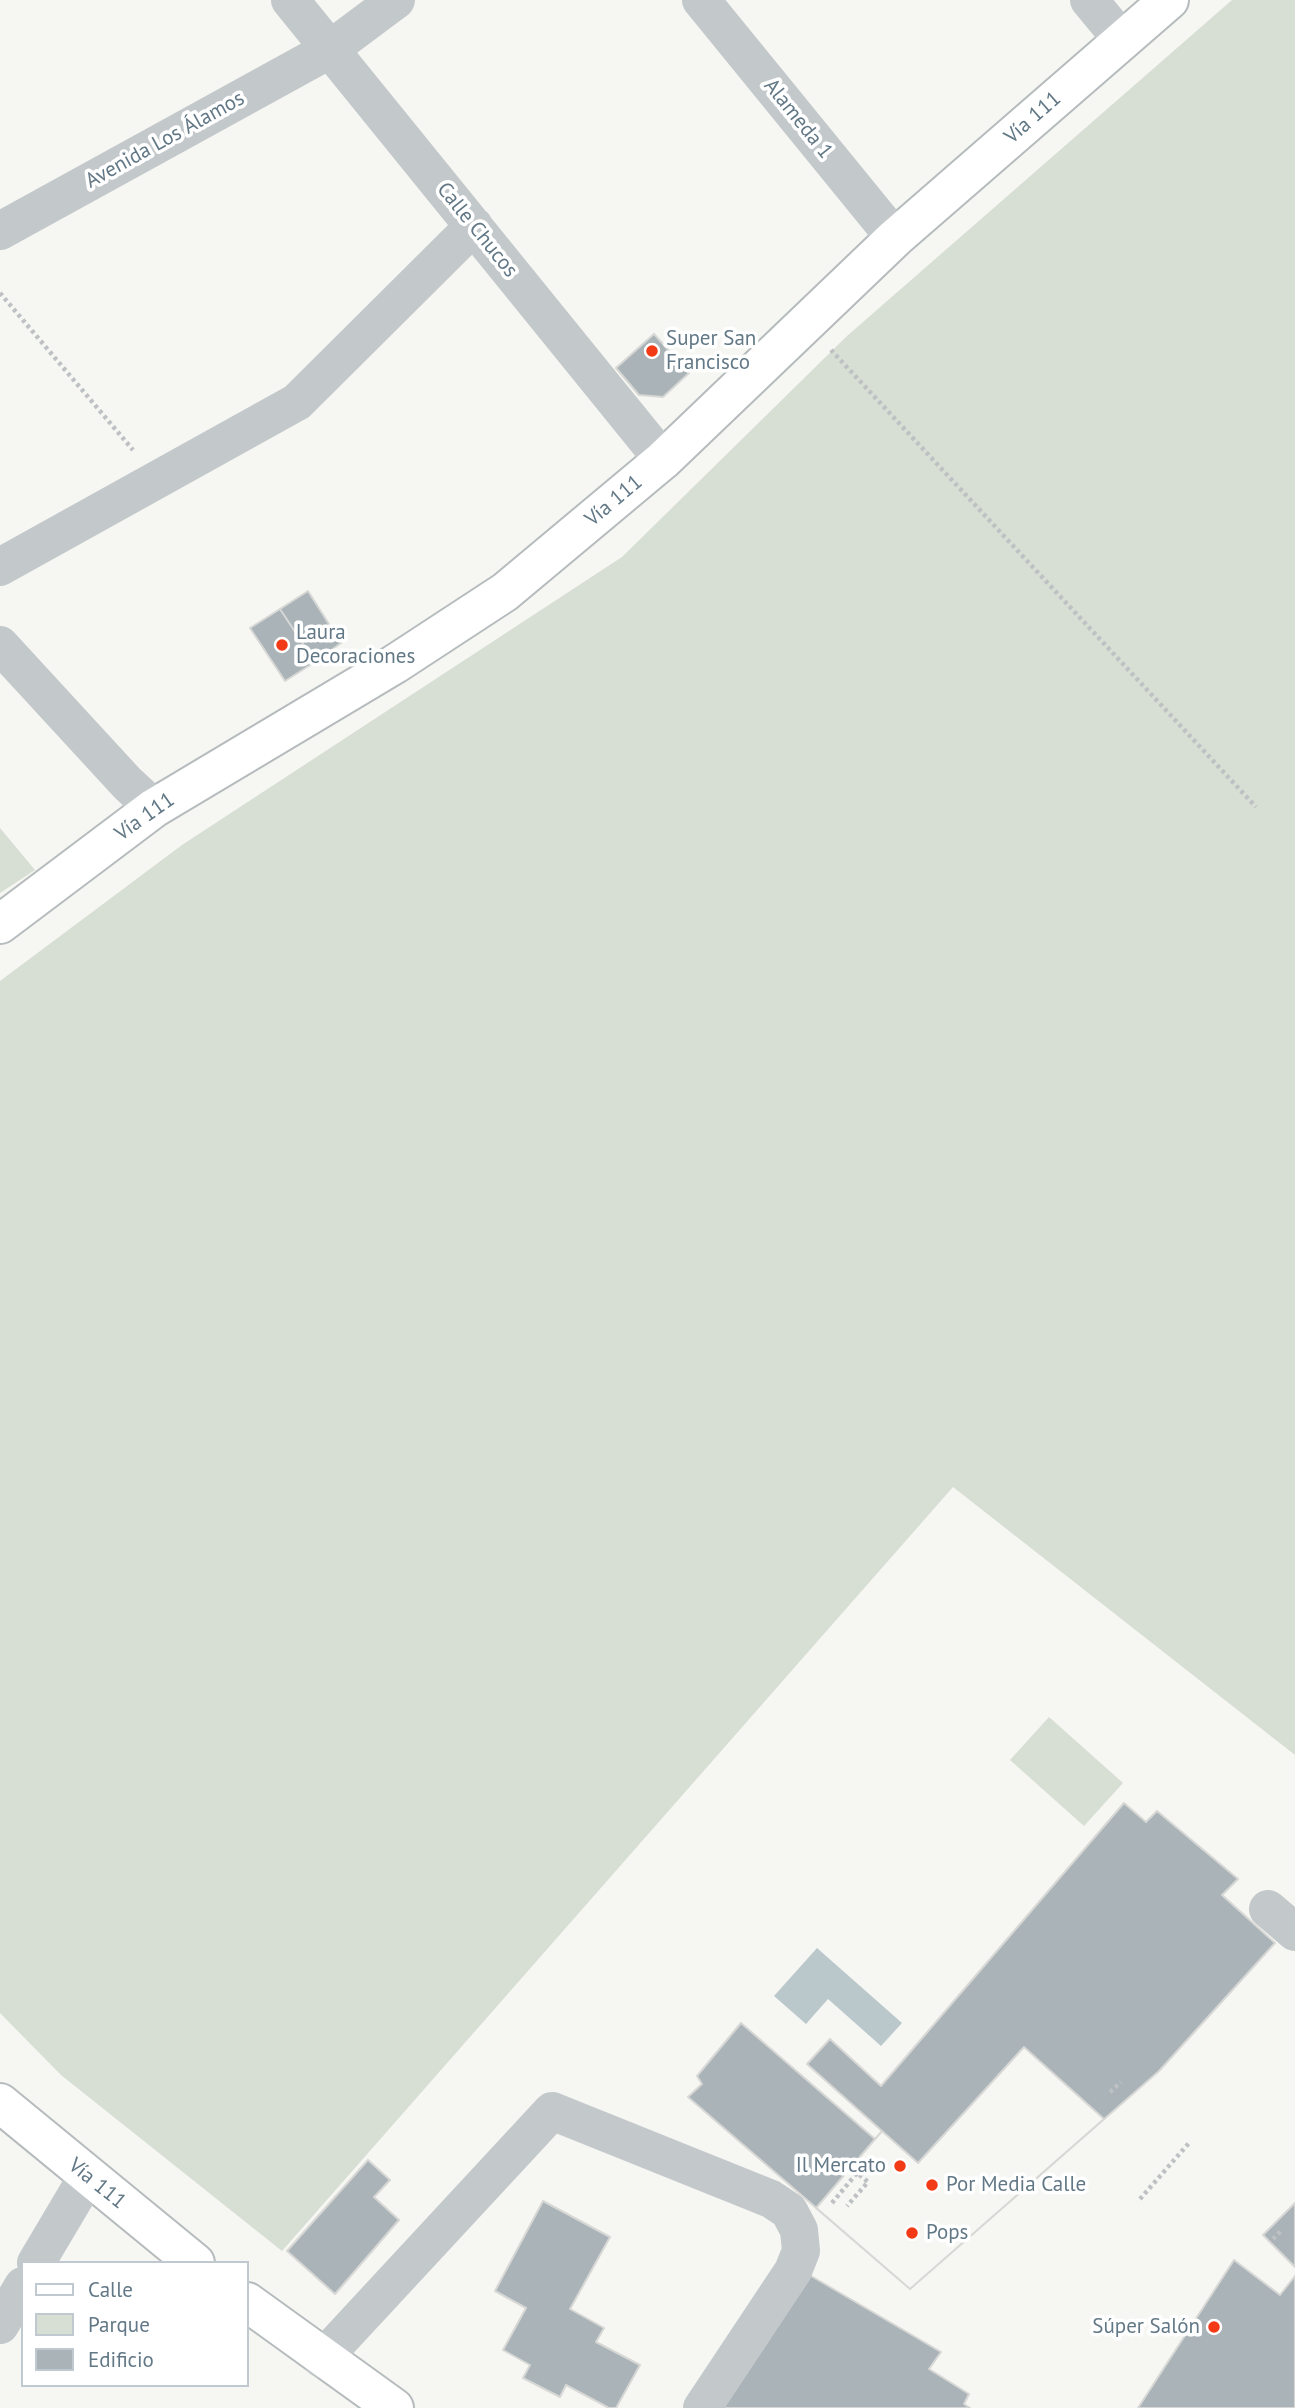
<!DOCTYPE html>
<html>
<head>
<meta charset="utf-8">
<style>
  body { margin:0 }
  #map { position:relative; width:1295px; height:2408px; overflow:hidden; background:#f6f6f2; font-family:"PT Sans",sans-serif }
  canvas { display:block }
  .legend { position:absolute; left:21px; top:2261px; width:228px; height:126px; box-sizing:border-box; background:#fff; border:2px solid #c0c9cf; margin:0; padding:9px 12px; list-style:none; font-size:21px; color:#627886 }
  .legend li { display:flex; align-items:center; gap:14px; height:35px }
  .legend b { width:35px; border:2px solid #c0c9cf }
</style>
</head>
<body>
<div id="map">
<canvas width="1295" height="2408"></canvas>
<ul class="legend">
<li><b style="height:9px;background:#fff"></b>Calle</li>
<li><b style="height:19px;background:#d7ded3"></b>Parque</li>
<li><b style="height:19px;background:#a9b3b8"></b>Edificio</li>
</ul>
</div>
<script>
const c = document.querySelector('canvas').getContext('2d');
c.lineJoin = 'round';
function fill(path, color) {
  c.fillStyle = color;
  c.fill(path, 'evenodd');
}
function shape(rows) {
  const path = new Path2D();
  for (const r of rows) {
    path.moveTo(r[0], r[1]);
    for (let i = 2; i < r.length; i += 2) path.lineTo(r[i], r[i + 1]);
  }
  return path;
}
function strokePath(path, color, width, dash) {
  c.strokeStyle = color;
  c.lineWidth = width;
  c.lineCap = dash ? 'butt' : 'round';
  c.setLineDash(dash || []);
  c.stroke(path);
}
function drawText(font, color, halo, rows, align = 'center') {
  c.font = font + ' "PT Sans",sans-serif';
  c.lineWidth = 7;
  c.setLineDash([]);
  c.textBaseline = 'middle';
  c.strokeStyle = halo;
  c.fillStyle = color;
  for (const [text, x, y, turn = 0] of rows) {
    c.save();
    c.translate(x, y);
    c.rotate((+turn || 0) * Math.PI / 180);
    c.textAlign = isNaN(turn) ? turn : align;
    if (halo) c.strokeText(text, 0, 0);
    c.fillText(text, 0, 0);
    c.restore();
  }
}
fill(shape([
  [1232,0,1295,0,1295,1755,953,1487,282,2251,61,2075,0,2013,0,981,182,845,622,557,847,336],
  [0,828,35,870,0,893],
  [1049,1717,1123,1783,1084,1826,1010,1760]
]), '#d7ded3');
fill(shape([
  [817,1948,902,2023,881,2046,828,1999,806,2024,774,1996]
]), '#bac8cc');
const building = shape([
  [654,334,689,373,663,397,639,395,616,368,654,334],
  [308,591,341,643,315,662,280,609,308,591],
  [280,609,315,662,285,681,250,628,280,609],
  [1124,1803,1146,1822,1157,1811,1238,1879,1222,1895,1275,1943,1159,2071,910,2289,688,2097,702,2084,697,2076,741,2023,875,2139,882,2131,807,2064,830,2039,881,2086,1124,1803],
  [1024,2047,1104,2119,910,2289,816,2208,882,2131,918,2163,1024,2047],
  [368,2160,390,2180,374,2197,399,2220,335,2294,287,2251,368,2160],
  [543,2201,610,2237,570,2309,604,2328,596,2342,640,2365,616,2408,609,2408,566,2385,560,2397,523,2378,530,2365,503,2350,526,2308,495,2291,543,2201],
  [1295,2203,1295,2267,1263,2235,1295,2203],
  [1234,2260,1280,2295,1295,2276,1295,2408,1138,2408,1234,2260],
  [806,2273,941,2352,929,2369,969,2394,964,2404,970,2408,720,2408,806,2273]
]);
fill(building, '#a9b3b8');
strokePath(building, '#d7d7d5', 2);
const major = shape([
  [0,924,154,808,395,664,505,592,663,460,895,238,1169,0],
  [0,2103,195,2263],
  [247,2302,394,2408]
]);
strokePath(major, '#b6bbbe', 42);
strokePath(shape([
  [0,293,133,450],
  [831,350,1256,807],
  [1110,2092,1121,2082],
  [1140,2199,1189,2143],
  [832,2203,857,2173,868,2182,847,2206],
  [1273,2239,1283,2229]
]), '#bec1c3', 4.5, [3.5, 3.5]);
strokePath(shape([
  [290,0,663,460],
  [701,0,895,238],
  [1089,0,1122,40],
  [0,231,329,50,396,0],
  [0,567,297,402,474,226],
  [0,645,127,783,154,808],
  [1268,1909,1295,1932],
  [36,2263,87,2177],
  [0,2325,23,2286],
  [322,2359,552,2111,771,2199,789,2211,799,2230,801,2251,793,2271,702,2408]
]), '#c3c8cb', 38);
strokePath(major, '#fff', 38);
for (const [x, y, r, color] of [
  [652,351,7,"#f23b16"],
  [282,645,7,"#f23b16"],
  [900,2166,7,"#f23b16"],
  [932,2185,7,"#f23b16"],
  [912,2233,7,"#f23b16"],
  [1214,2327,7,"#f23b16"]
]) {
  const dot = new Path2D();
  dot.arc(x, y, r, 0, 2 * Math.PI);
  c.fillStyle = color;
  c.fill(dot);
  strokePath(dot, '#fff', 2.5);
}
drawText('21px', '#627886', '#fff', [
  ["Vía 111",1033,118,-41],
  ["Alameda 1",798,119,51],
  ["Avenida Los Álamos",165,140,-29],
  ["Calle Chucos",477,230,51],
  ["Vía 111",614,501,-40],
  ["Vía 111",145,817,-35],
  ["Vía 111",97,2184,39]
]);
drawText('21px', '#627886', '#fff', [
  ["Super San",666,339],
  ["Francisco",666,363],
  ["Laura",296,633],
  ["Decoraciones",296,657],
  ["Il Mercato",886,2166,"right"],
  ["Por Media Calle",946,2185],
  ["Pops",926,2233],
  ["Súper Salón",1200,2327,"right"]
], 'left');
</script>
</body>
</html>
